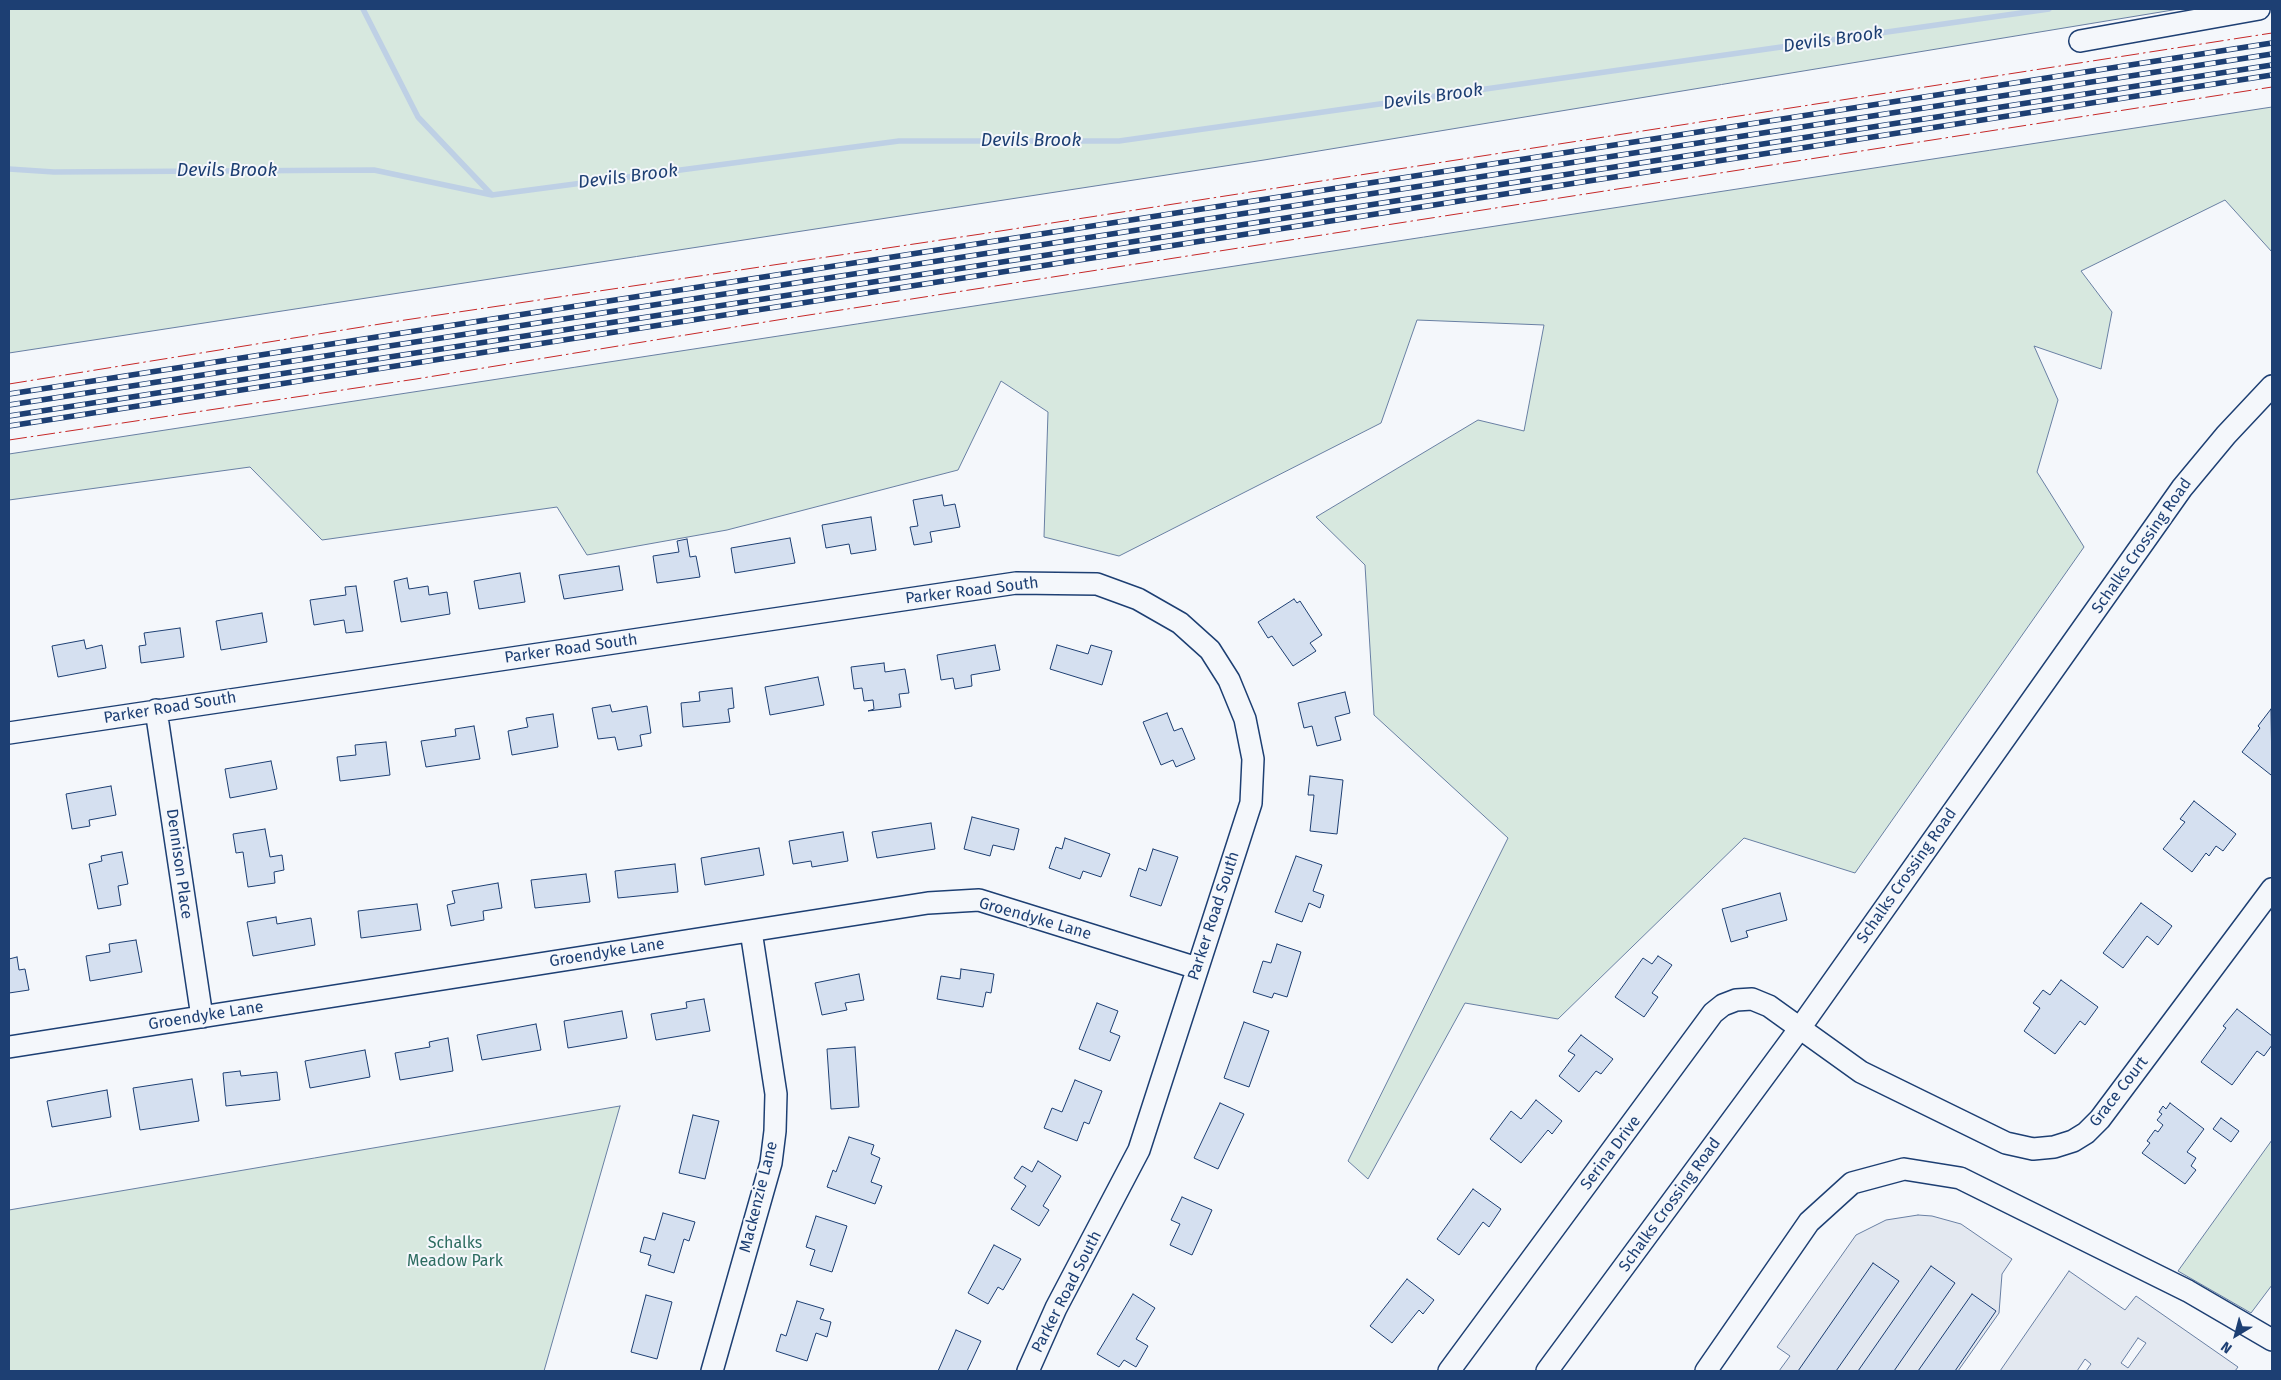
<!DOCTYPE html>
<html>
<head>
<meta charset="utf-8">
<style>
  body { margin:0 }
  #map { position:relative; width:2281px; height:1380px; overflow:hidden; background:#f4f7fb; font-family:"Fira Sans",sans-serif }
  canvas { display:block }
  .frame { position:absolute; inset:0; border:10px solid #1d3f73; pointer-events:none }
  .north { position:absolute; left:2211px; top:1310px; width:50px; height:50px; -webkit-text-stroke:4px #f4f7fb; paint-order:stroke; rotate:217deg; font-size:14px; font-weight:700; line-height:20px; text-align:center; color:#1d3f73 }
  .north::after { content:''; display:block; margin:auto; width:18px; height:22px; background:#1d3f73; clip-path:polygon(50% 0,100% 100%,50% 72%,0 100%) }
</style>
</head>
<body>
<div id="map">
<canvas width="2281" height="1380"></canvas>
<div class="frame"></div>
<div class="north">N</div>
</div>
<script>
const c = document.querySelector('canvas').getContext('2d');
c.lineJoin = 'round';
function fill(path, color) {
  c.fillStyle = color;
  c.fill(path, 'evenodd');
}
function shape(rows) {
  const path = new Path2D();
  for (const r of rows) {
    path.moveTo(r[0], r[1]);
    for (let i = 2; i < r.length; i += 2) path.lineTo(r[i], r[i + 1]);
  }
  return path;
}
function strokePath(path, color, width, dash) {
  c.strokeStyle = color;
  c.lineWidth = width;
  c.lineCap = dash ? 'butt' : 'round';
  c.setLineDash(dash || []);
  c.stroke(path);
}
function drawText(font, color, halo, rows, align = 'center') {
  c.font = font + ' "Fira Sans",sans-serif';
  c.lineWidth = 4;
  c.setLineDash([]);
  c.textBaseline = 'middle';
  c.strokeStyle = halo;
  c.fillStyle = color;
  for (const [text, x, y, turn = 0] of rows) {
    c.save();
    c.translate(x, y);
    c.rotate((+turn || 0) * Math.PI / 180);
    c.textAlign = isNaN(turn) ? turn : align;
    if (halo) c.strokeText(text, 0, 0);
    c.fillText(text, 0, 0);
    c.restore();
  }
}
const green = shape([
  [9,9,2179,9,1264,160,9,353,9,9],
  [2272,107,2272,252,2225,200,2081,271,2112,312,2101,369,2034,346,2058,400,2037,472,2084,547,1855,873,1744,838,1558,1019,1465,1003,1368,1179,1348,1161,1508,838,1374,715,1365,565,1316,517,1478,420,1524,431,1544,325,1417,320,1381,423,1119,556,1044,537,1048,412,1001,381,958,470,727,530,587,555,557,507,322,540,250,467,9,500,9,454,2272,107],
  [620,1106,544,1371,9,1371,9,1210,620,1106],
  [2272,1140,2272,1285,2251,1313,2178,1271,2272,1140]
]);
fill(green, '#d7e8df');
strokePath(green, '#687fa3', 1);
const parking = shape([
  [1918,1215,1932,1216,1961,1224,2012,1259,2002,1274,1999,1313,1958,1371,1779,1371,1790,1356,1777,1347,1856,1235,1886,1220,1918,1215],
  [2069,1271,2125,1310,2136,1296,2238,1367,2235,1371,2086,1371,2091,1364,2085,1359,2077,1371,2000,1371,2069,1271],
  [2138,1338,2146,1343,2128,1368,2121,1363,2138,1338]
]);
fill(parking, '#e3e8f0');
strokePath(parking, '#687fa3', 1);
strokePath(shape([
  [363,9,418,117,491,194],
  [9,169,54,172,374,170,492,195,899,141,1119,141,2049,9]
]), '#bed0e5', 5.5);
const building = shape([
  [942,495,944,506,955,504,960,527,930,532,932,542,914,545,910,527,918,526,913,500,942,495],
  [871,517,876,550,851,554,849,544,826,548,822,525,871,517],
  [790,538,795,563,735,573,731,548,790,538],
  [687,539,690,557,696,556,700,577,657,583,653,556,679,552,677,541,687,539],
  [619,566,623,590,564,599,559,575,619,566],
  [520,573,525,602,479,609,474,581,520,573],
  [407,578,409,589,428,586,429,595,447,592,450,614,401,622,394,581,407,578],
  [356,586,363,631,346,633,344,620,314,625,310,600,346,595,345,587,356,586],
  [1294,599,1297,603,1300,601,1322,635,1310,643,1316,651,1293,666,1272,636,1268,638,1258,622,1294,599],
  [262,613,267,642,221,650,216,621,262,613],
  [180,628,184,657,141,663,139,646,146,645,144,633,180,628],
  [84,640,86,649,102,645,106,668,58,677,52,646,84,640],
  [995,645,1000,670,971,675,972,686,955,689,953,678,941,680,937,655,995,645],
  [1057,645,1088,654,1091,645,1112,651,1102,685,1050,669,1057,645],
  [884,663,885,672,905,669,909,693,899,694,901,707,868,711,874,709,873,700,864,701,862,688,854,689,851,667,884,663],
  [818,677,824,705,770,715,765,687,818,677],
  [732,688,734,708,728,709,730,722,683,727,681,703,700,701,699,692,732,688],
  [1345,692,1350,713,1335,717,1341,740,1317,746,1312,726,1304,728,1298,703,1345,692],
  [610,705,612,712,647,706,651,733,640,735,642,746,618,750,615,737,598,739,592,708,610,705],
  [2271,709,2272,773,2271,775,2242,752,2260,728,2258,726,2271,709],
  [1167,713,1174,731,1182,728,1195,759,1176,767,1173,760,1161,765,1143,722,1167,713],
  [553,714,558,747,512,755,508,731,528,727,526,718,553,714],
  [474,726,480,759,426,767,421,741,456,736,455,729,474,726],
  [386,742,390,775,340,781,337,757,356,755,355,745,386,742],
  [271,761,277,789,230,798,225,769,271,761],
  [1310,776,1343,780,1337,834,1310,831,1314,795,1308,795,1310,776],
  [111,786,116,815,89,820,90,826,72,829,66,794,111,786],
  [2194,801,2236,834,2223,851,2216,846,2209,856,2206,853,2192,872,2163,849,2185,822,2180,819,2194,801],
  [972,817,1019,829,1014,850,993,845,990,856,964,849,972,817],
  [931,823,935,849,877,858,872,832,931,823],
  [265,829,270,857,282,855,284,870,274,872,275,883,248,887,243,852,236,853,233,834,265,829],
  [843,832,848,861,812,867,811,861,793,864,789,841,843,832],
  [1065,838,1110,854,1101,877,1083,871,1080,879,1049,868,1056,847,1062,849,1065,838],
  [759,848,764,875,705,885,701,858,759,848],
  [1153,849,1178,857,1161,906,1130,896,1139,868,1146,871,1153,849],
  [122,852,128,884,118,886,121,905,98,909,89,864,102,861,101,856,122,852],
  [1296,856,1322,865,1313,891,1324,895,1320,908,1309,903,1302,922,1275,912,1296,856],
  [675,864,678,892,618,898,615,871,675,864],
  [586,874,590,902,535,908,531,880,586,874],
  [498,883,502,908,483,911,484,920,451,926,447,905,455,903,452,891,498,883],
  [1780,893,1787,920,1746,931,1748,937,1731,942,1722,909,1780,893],
  [2141,903,2172,926,2158,945,2147,936,2123,968,2103,953,2141,903],
  [417,904,421,930,361,938,358,911,417,904],
  [276,917,277,924,311,918,315,945,253,956,247,922,276,917],
  [136,940,142,972,90,981,86,956,110,952,109,944,136,940],
  [1277,944,1301,952,1287,997,1274,993,1272,998,1253,992,1263,961,1271,963,1277,944],
  [1658,956,1672,965,1652,993,1658,997,1644,1017,1615,997,1643,958,1652,964,1658,956],
  [17,957,19,970,25,969,29,990,9,993,9,959,17,957],
  [961,969,994,974,991,993,986,992,983,1007,937,999,941,976,960,979,961,969],
  [859,974,864,1000,845,1003,847,1010,822,1015,815,983,859,974],
  [2061,980,2098,1007,2085,1025,2080,1021,2055,1054,2024,1031,2040,1008,2033,1003,2043,990,2050,995,2061,980],
  [704,999,710,1031,656,1040,651,1014,687,1008,686,1002,704,999],
  [1097,1003,1118,1011,1110,1032,1120,1036,1110,1061,1079,1049,1097,1003],
  [2237,1009,2272,1036,2272,1045,2264,1056,2257,1051,2232,1085,2201,1062,2226,1028,2223,1026,2237,1009],
  [622,1011,627,1038,568,1048,564,1021,622,1011],
  [1244,1022,1269,1031,1249,1087,1224,1078,1244,1022],
  [536,1024,541,1050,482,1060,477,1035,536,1024],
  [1581,1035,1613,1059,1601,1074,1596,1071,1579,1092,1559,1076,1575,1055,1568,1051,1581,1035],
  [448,1038,453,1071,400,1080,395,1053,430,1047,429,1042,448,1038],
  [855,1047,859,1107,831,1109,827,1049,855,1047],
  [365,1050,370,1077,310,1088,305,1061,365,1050],
  [240,1071,241,1076,277,1072,280,1100,226,1106,223,1073,240,1071],
  [192,1079,199,1121,140,1130,133,1088,192,1079],
  [1075,1080,1102,1091,1089,1124,1084,1122,1077,1141,1044,1128,1052,1108,1062,1112,1075,1080],
  [107,1090,111,1117,52,1127,47,1101,107,1090],
  [1536,1100,1562,1121,1552,1134,1548,1130,1521,1163,1490,1139,1511,1111,1521,1119,1536,1100],
  [1220,1103,1244,1114,1218,1169,1194,1158,1220,1103],
  [2170,1103,2204,1129,2187,1152,2196,1158,2191,1166,2196,1170,2185,1184,2142,1153,2150,1143,2147,1141,2155,1130,2158,1132,2163,1125,2157,1120,2162,1114,2159,1112,2163,1106,2166,1109,2170,1103],
  [693,1115,719,1121,705,1179,679,1173,693,1115],
  [2221,1118,2239,1131,2231,1142,2213,1129,2221,1118],
  [849,1137,874,1145,871,1154,880,1158,871,1182,882,1186,875,1204,827,1187,833,1170,836,1172,849,1137],
  [1038,1161,1061,1176,1043,1206,1049,1210,1039,1226,1011,1209,1026,1186,1014,1178,1022,1166,1032,1172,1038,1161],
  [1473,1189,1501,1209,1489,1227,1483,1222,1459,1255,1437,1239,1473,1189],
  [1182,1197,1212,1210,1192,1255,1170,1245,1180,1224,1171,1220,1182,1197],
  [663,1213,695,1222,689,1241,684,1239,674,1273,648,1265,651,1255,640,1252,644,1237,655,1240,663,1213],
  [816,1216,847,1226,832,1272,810,1265,815,1250,806,1247,816,1216],
  [994,1245,1021,1259,1003,1290,998,1287,988,1304,968,1293,994,1245],
  [1873,1263,1899,1281,1836,1371,1798,1371,1873,1263],
  [1931,1266,1955,1283,1894,1371,1858,1371,1931,1266],
  [1407,1279,1434,1300,1423,1314,1419,1310,1392,1343,1370,1326,1407,1279],
  [1133,1294,1155,1308,1136,1339,1148,1346,1136,1367,1124,1360,1119,1367,1097,1354,1133,1294],
  [1972,1294,1996,1311,1955,1371,1918,1371,1972,1294],
  [646,1295,672,1302,657,1359,631,1352,646,1295],
  [797,1301,824,1309,820,1319,831,1322,827,1337,816,1333,807,1361,776,1351,781,1334,786,1336,797,1301],
  [956,1330,981,1341,967,1371,938,1371,956,1330]
]);
fill(building, '#d5e0f0');
strokePath(building, '#1d3f73', 1);
const minor = shape([
  [2080,41,2259,9],
  [156,710,202,1017],
  [9,733,1016,583,1097,584,1138,599,1180,623,1210,650,1229,680,1245,719,1253,759,1251,803,1139,1150,1056,1308,1028,1371],
  [9,1047,928,903,979,900,1197,968],
  [712,1371,771,1163,775,1131,776,1094,751,931],
  [1449,1371,1713,1013,1723,1005,1736,1000,1752,999,1769,1006,1861,1072,2006,1143,2033,1149,2054,1147,2073,1141,2086,1133,2100,1119,2272,889],
  [1547,1371,1800,1028,2182,488,2226,435,2272,386],
  [1706,1371,1809,1222,1852,1183,1904,1169,1960,1178,2188,1291,2272,1340]
]);
strokePath(minor, '#1d3f73', 24);
strokePath(minor, '#f4f7fb', 21);
const rail = shape([
  [9,394,2272,43],
  [9,405,2272,54],
  [9,416,2272,65],
  [9,426,2272,75]
]);
strokePath(rail, '#1d3f73', 5.5);
strokePath(rail, '#f4f7fb', 4, [11]);
strokePath(shape([
  [9,384,405,320,981,234,2272,33],
  [9,440,416,379,796,317,2272,87]
]), '#c62828', 1, [18, 4, 2.5, 4]);
drawText('16px', '#1d3f73', '#f4f7fb', [
  ["Schalks Crossing Road",2142,546,-55],
  ["Parker Road South",972,591,-7],
  ["Parker Road South",571,649,-8],
  ["Parker Road South",170,708,-9],
  ["Dennison Place",179,864,82],
  ["Schalks Crossing Road",1907,876,-55],
  ["Parker Road South",1214,916,-72],
  ["Groendyke Lane",1035,919,16],
  ["Groendyke Lane",607,953,-9],
  ["Groendyke Lane",206,1016,-9],
  ["Grace Court",2119,1092,-52],
  ["Serina Drive",1611,1153,-53],
  ["Mackenzie Lane",759,1197,-76],
  ["Schalks Crossing Road",1670,1205,-54],
  ["Parker Road South",1067,1292,-63]
]);
drawText('16px', '#2c6c60', '#f4f7fb', [
  ["Schalks",455,1244],
  ["Meadow Park",455,1262]
]);
drawText('italic 18px', '#1d3f73', '#f4f7fb', [
  ["Devils Brook",1833,40,-8],
  ["Devils Brook",1433,97,-8],
  ["Devils Brook",1031,141],
  ["Devils Brook",227,171],
  ["Devils Brook",628,177,-7]
]);
</script>
</body>
</html>
